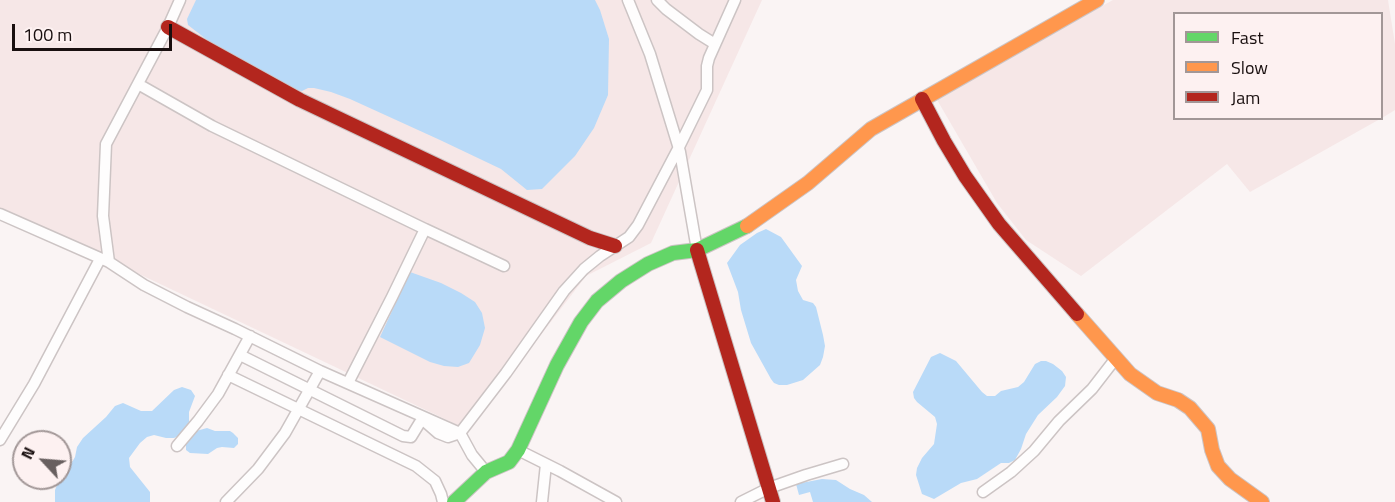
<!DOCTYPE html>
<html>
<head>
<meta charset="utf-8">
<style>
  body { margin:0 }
  #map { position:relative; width:1395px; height:502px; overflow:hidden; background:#faf4f4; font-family:"Titillium Web",sans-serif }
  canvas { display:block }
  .legend { position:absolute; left:1173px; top:12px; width:210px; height:108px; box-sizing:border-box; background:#fdf1f1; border:2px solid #a29797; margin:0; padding:8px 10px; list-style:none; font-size:18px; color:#190f0f }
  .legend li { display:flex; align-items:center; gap:12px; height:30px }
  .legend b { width:30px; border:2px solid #a29797 }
  .north { position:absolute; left:12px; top:430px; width:60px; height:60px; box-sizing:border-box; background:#fdf1f1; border:2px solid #a29797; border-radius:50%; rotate:296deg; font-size:16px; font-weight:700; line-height:24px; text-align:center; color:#190f0f }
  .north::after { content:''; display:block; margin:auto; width:21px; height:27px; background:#685f5f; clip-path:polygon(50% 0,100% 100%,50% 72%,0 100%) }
  .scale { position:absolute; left:12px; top:24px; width:160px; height:27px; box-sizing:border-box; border:3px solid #190f0f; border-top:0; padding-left:8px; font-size:18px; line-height:21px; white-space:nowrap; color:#190f0f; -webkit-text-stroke:4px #fdf1f1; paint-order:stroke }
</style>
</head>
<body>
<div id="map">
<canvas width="1395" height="502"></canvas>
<ul class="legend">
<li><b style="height:8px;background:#63d668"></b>Fast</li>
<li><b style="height:8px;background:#ff974d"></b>Slow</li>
<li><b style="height:8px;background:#b3261e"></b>Jam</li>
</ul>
<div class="north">N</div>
<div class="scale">100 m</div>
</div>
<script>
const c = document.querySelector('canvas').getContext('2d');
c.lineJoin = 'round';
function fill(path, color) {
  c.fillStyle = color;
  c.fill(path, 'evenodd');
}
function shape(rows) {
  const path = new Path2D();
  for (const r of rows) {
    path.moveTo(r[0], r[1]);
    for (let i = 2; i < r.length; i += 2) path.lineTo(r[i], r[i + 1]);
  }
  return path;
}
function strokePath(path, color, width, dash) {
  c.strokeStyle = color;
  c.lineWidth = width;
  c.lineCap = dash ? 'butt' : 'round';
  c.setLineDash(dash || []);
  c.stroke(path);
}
fill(shape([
  [0,0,762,0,651,243,586,276,468,430,0,208],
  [1113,0,1388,0,1395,44,1395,110,1382,118,1382,14,1174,14,1174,118,1380,119,1250,192,1227,164,1081,276,1026,240,997,203,936,98]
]), '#f6e7e7');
fill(shape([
  [196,0,595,0,600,10,609,39,608,95,594,128,575,156,542,189,527,190,501,169,440,140,350,99,331,92,314,88,308,88,302,91,291,89,230,54,206,39,188,25,187,19],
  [766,229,781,237,802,266,796,280,798,291,803,300,813,303,816,307,823,335,825,346,823,357,820,365,803,380,787,385,779,385,774,383,771,379,751,343,741,310,738,292,727,263,740,245,757,233],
  [410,272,441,283,461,293,475,302,482,313,485,328,480,345,469,363,458,367,444,366,430,362,380,337],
  [940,353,956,361,982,392,987,396,995,396,1001,391,1018,387,1024,382,1035,364,1041,361,1046,361,1053,364,1062,371,1066,377,1065,386,1057,397,1038,415,1026,434,1021,449,1015,460,1009,463,1001,463,977,479,961,483,934,499,922,494,916,475,917,468,922,458,934,444,937,424,935,417,917,402,914,398,913,392,931,357],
  [182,387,191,390,195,396,189,412,189,422,186,428,181,435,174,438,166,438,154,435,147,437,140,443,129,458,130,467,150,492,150,502,55,502,55,490,60,478,68,469,75,457,77,447,83,438,106,417,115,406,123,403,141,411,152,411,174,390],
  [207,428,215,431,230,431,233,433,238,438,238,444,234,448,222,447,217,448,208,454,190,453,186,450,186,443,196,431],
  [822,479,836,480,850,489,864,495,872,502,813,502,810,492,799,495,796,484]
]), '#b9daf8');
const street = shape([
  [628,0,650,54,680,152,697,250],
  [657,0,666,9,699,34,715,44],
  [138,84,212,126,425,229,392,297,348,383],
  [0,214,109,262,103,216,106,144,168,27,180,0],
  [425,229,504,266],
  [109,262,144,285,187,307,235,329,320,371,460,433,472,455,486,472],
  [240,355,403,436,411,437,422,419,438,433,448,437,460,433,506,373,564,291,584,269,600,256,629,237,638,225,679,147,707,90,707,66,709,58,735,0],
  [228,375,416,466,435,481,441,494,443,502],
  [0,440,34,384,100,259],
  [177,446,198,421,218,394,250,336],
  [518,450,560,471,616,502],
  [983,492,1011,472,1034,451,1059,421,1092,389,1116,358],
  [226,502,258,469,285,433,320,371],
  [542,502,546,464],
  [741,502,769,488,806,475,843,464]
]);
const fast = shape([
  [454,502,486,472,509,462,518,450,557,365,581,322,597,301,621,281,648,264,673,253,697,250,747,226]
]);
const slow = shape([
  [747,226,808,183,871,129,1097,0],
  [1077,314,1130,374,1157,393,1178,400,1190,408,1208,429,1212,450,1218,466,1230,479,1262,502]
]);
const jam = shape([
  [168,27,300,100,590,238,615,246],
  [922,99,944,141,965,176,999,224,1077,314],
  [697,250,773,502]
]);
strokePath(street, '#ccc4c4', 13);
strokePath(fast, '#ccc4c4', 16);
strokePath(slow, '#ccc4c4', 16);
strokePath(jam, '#ccc4c4', 16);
strokePath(street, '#fefdfd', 10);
strokePath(fast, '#63d668', 14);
strokePath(slow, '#ff974d', 14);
strokePath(jam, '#b3261e', 14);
</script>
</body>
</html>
